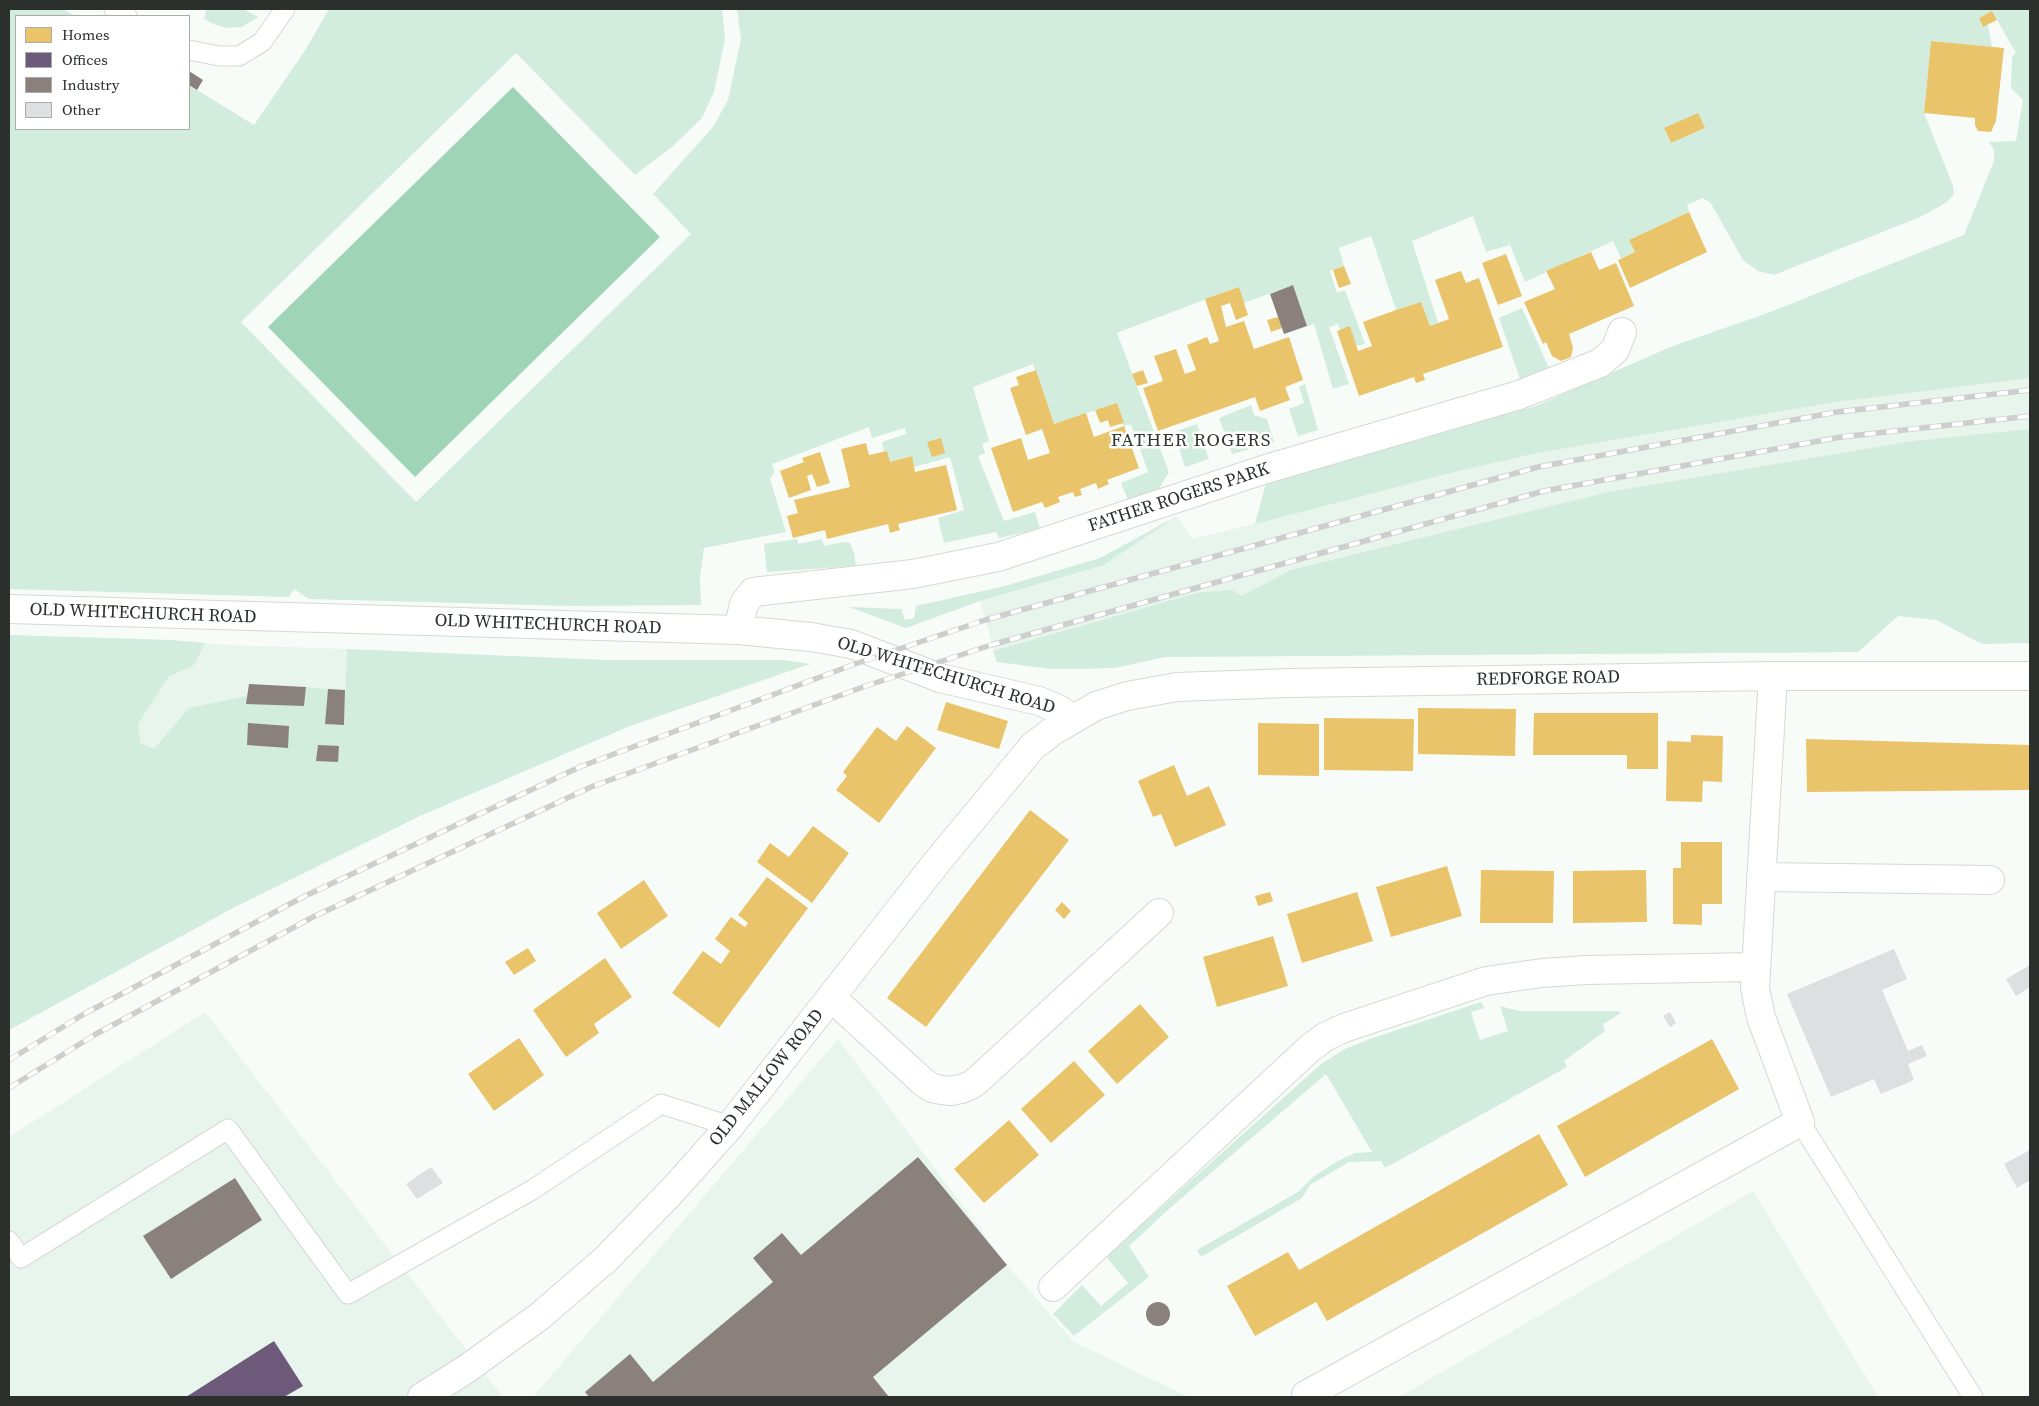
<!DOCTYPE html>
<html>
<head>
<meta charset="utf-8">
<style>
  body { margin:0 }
  #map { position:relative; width:2039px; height:1406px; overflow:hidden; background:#f7fcf9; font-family:"Source Serif 4",serif }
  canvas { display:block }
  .frame { position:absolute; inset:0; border:10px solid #2b302d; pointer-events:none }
  .legend { position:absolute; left:15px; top:15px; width:175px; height:115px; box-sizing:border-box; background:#fff; border:1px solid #aaacab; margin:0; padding:6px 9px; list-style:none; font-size:15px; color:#2b302d }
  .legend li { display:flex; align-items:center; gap:10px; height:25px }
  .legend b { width:25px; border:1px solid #aaacab }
</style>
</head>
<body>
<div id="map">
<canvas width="2039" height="1406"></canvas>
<div class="frame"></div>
<ul class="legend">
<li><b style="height:14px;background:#e9c46a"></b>Homes</li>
<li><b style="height:14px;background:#6d597a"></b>Offices</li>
<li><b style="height:14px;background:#8a817c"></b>Industry</li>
<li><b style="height:14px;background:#dddfe1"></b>Other</li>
</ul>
</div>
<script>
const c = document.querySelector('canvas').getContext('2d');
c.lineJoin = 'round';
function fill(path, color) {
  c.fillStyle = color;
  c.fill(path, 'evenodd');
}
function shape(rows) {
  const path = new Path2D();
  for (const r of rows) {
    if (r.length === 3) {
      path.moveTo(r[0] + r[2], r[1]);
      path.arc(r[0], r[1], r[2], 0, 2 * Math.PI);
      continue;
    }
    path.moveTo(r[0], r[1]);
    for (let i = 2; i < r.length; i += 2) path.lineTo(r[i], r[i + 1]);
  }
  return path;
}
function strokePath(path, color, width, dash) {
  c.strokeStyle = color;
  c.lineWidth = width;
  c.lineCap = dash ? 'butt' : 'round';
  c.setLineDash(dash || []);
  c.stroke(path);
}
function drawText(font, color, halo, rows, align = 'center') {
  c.font = font + ' "Source Serif 4",serif';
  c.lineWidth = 5;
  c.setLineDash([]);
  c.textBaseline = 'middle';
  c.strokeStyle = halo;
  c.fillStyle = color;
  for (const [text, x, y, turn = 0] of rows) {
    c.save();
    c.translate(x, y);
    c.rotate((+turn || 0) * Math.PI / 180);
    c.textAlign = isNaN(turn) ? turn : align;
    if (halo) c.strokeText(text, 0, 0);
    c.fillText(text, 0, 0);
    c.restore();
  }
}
fill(shape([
  [2030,185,2030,495,1924,499,1858,652,1164,657,1115,668,1052,669,997,662,980,601,1104,565,1177,516,1192,539,1255,524,1267,480,1536,406,1673,346,1768,313,1964,235],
  [172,640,227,645,347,649,342,767,112,761],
  [205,1012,503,1397,9,1397,9,1137],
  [838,1039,1007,1265,1074,1342,1189,1397,533,1397],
  [1753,1191,1878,1397,1399,1397]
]), '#e7f5ec');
fill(shape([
  [9,9,63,9,76,16,16,16,16,129,189,129,189,85,254,125,306,49,329,9,722,9,725,39,714,92,702,118,673,146,635,175,516,53,241,322,416,502,691,234,653,194,713,127,728,100,741,39,737,9,2030,9,2030,378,1835,402,1537,453,1454,472,1255,524,1267,480,1536,406,1673,346,1768,313,1964,235,1994,161,1994,150,1989,142,2016,141,2023,100,2011,88,2012,56,2016,53,1992,11,1979,18,1983,27,1988,25,1992,47,1931,41,1924,113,1953,186,1954,194,1952,196,1946,203,1920,217,1774,275,1758,271,1743,260,1710,202,1702,198,1687,205,1689,212,1629,240,1635,252,1621,258,1613,241,1525,282,1510,245,1486,252,1473,216,1412,241,1438,323,1430,326,1421,302,1396,310,1371,236,1339,248,1344,266,1330,271,1337,293,1345,290,1365,344,1356,346,1350,327,1340,330,1338,324,1329,327,1349,384,1333,389,1314,324,1307,326,1293,285,1244,303,1238,287,1117,333,1169,472,1158,490,1128,500,1121,483,1148,472,1131,424,1124,426,1117,403,1054,424,1033,364,973,387,989,441,982,444,985,453,978,456,1004,521,1035,512,1040,529,999,538,996,532,944,543,938,518,964,510,950,457,914,467,911,456,890,462,887,451,884,452,882,442,906,434,905,428,872,438,869,427,772,464,774,472,770,479,786,532,704,548,700,577,701,605,572,606,309,599,294,589,289,597,9,589],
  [1705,128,1671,143,1664,129],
  [207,9,243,9,258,17,242,27,227,28,211,23,204,18],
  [1522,308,1549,368,1520,379,1499,318],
  [1305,384,1318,430,1298,436,1289,409,1304,403,1299,387],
  [1251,405,1254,415,1267,419,1274,442,1232,454,1219,418],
  [1197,424,1209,459,1185,467,1174,432],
  [2030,429,2030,643,1982,644,1936,620,1898,616,1858,652,1164,657,1115,668,1052,669,997,662,993,651,1197,593,1232,590,1242,596,1291,570,1609,492,1913,441],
  [1177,516,1104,565,980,601,906,628,849,607,901,609,905,620,914,618,916,606,1005,586,1100,558],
  [797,539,798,544,822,539,824,546,843,542,850,543,854,552,856,566,767,572,764,544],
  [9,635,172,640,205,643,194,665,168,677,138,724,140,743,154,749,189,708,247,696,247,704,304,705,306,687,328,689,325,723,344,725,347,649,607,660,784,660,810,664,630,726,420,816,233,908,9,1030],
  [1481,1002,1484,1008,1471,1012,1480,1040,1508,1031,1500,1006,1519,1011,1617,1011,1621,1013,1603,1024,1605,1031,1564,1061,1567,1067,1385,1168,1381,1161,1349,1162,1310,1185,1302,1198,1201,1257,1197,1250,1298,1192,1313,1177,1336,1162,1355,1153,1372,1152,1326,1074,1170,1208,1129,1246,1149,1277,1074,1336,1053,1314,1082,1285,1101,1306,1128,1283,1108,1259,1108,1255,1321,1064,1345,1049,1370,1039]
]), '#d2ecdd');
fill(shape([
  [513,87,660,237,415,477,268,327]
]), '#a0d4b7');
fill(shape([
  [1992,11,1997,20,1983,27,1979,18],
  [1931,41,2004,48,1996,121,1991,132,1978,131,1975,125,1975,118,1924,113],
  [1698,113,1705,128,1671,143,1664,128],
  [1689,212,1707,252,1630,288,1618,260,1635,252,1629,240],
  [1591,252,1599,270,1616,263,1634,306,1569,334,1573,348,1571,357,1561,361,1552,356,1546,342,1543,344,1524,302,1555,289,1546,271],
  [1506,254,1522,296,1498,305,1482,263],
  [1344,266,1351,284,1339,288,1333,270],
  [1461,271,1466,283,1479,278,1503,347,1423,374,1425,380,1416,383,1414,377,1359,396,1337,331,1350,326,1358,351,1372,346,1363,322,1396,310,1421,302,1430,326,1449,319,1435,280],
  [1239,287,1248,315,1236,320,1230,303,1221,306,1226,327,1244,321,1254,349,1289,337,1303,380,1285,387,1290,400,1260,411,1255,397,1158,431,1143,388,1163,381,1154,356,1176,349,1185,374,1196,370,1187,345,1207,337,1210,344,1219,341,1205,299],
  [1278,317,1282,328,1271,332,1267,320],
  [1036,370,1054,424,1086,413,1094,437,1124,426,1139,468,1107,480,1109,484,1098,489,1096,483,1080,489,1082,495,1078,496,1075,497,1073,492,1058,497,1060,502,1045,508,1042,502,1013,512,991,448,1021,438,1028,460,1050,453,1042,429,1026,435,1010,388,1019,385,1016,377],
  [1143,370,1148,383,1137,386,1132,374],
  [1117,403,1124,423,1110,427,1108,420,1100,423,1095,410],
  [941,438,945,453,932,457,927,442],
  [866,443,869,455,887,451,890,462,912,456,915,472,946,465,957,510,898,524,900,530,890,533,888,524,827,539,825,530,793,538,787,516,798,513,794,500,850,487,841,449],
  [820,452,830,483,817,487,812,474,807,476,811,490,789,498,780,471,804,462,802,458],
  [946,702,1008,721,999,749,937,730],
  [1418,708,1516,709,1515,756,1418,754],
  [1534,713,1658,713,1658,769,1627,769,1627,755,1533,755],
  [1324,718,1414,719,1413,771,1324,770],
  [1258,723,1319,724,1319,776,1258,775],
  [907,726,936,748,879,823,836,790,847,776,843,772,877,727,896,741],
  [1691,735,1723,736,1722,782,1703,781,1702,802,1666,801,1667,741,1691,742],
  [1806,739,2030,745,2030,790,1807,792],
  [1174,765,1187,796,1209,786,1226,825,1175,847,1161,814,1153,817,1138,781],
  [1030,810,1069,840,926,1027,887,998],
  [813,826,849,853,812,903,757,862,770,843,789,857],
  [1681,842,1722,842,1722,904,1702,904,1702,925,1673,924,1673,868,1681,868],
  [1447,866,1462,916,1391,937,1376,887],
  [1481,870,1554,871,1553,923,1480,923],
  [1646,870,1647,922,1573,923,1573,871],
  [767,877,808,908,719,1028,672,993,703,951,721,964,730,951,715,939,731,917,745,927,748,923,738,915],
  [644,880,668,916,621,949,597,913],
  [1270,892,1273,901,1258,906,1255,896],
  [1357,892,1373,941,1302,963,1287,914],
  [1062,902,1071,911,1064,919,1055,910],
  [1273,936,1288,986,1217,1007,1203,957],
  [528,948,536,961,514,975,505,962],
  [605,958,632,997,594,1024,599,1033,566,1057,533,1010],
  [1140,1004,1169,1037,1117,1084,1088,1051],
  [519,1038,544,1075,494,1111,468,1074],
  [1712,1039,1739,1089,1585,1177,1557,1126],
  [1074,1061,1105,1095,1051,1143,1021,1109],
  [1009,1120,1039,1155,984,1203,954,1169],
  [1539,1134,1568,1185,1327,1321,1316,1302,1255,1336,1227,1286,1288,1252,1299,1270,1301,1269]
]), '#e9c46a');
fill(shape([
  [274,1341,303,1386,284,1397,186,1397]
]), '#6d597a');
fill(shape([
  [189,71,203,80,197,90,189,85],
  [1293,285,1307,326,1284,334,1270,294],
  [249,684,306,687,304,706,246,704],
  [328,689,345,690,344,725,325,724],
  [248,723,289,726,288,748,247,745],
  [318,745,339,746,338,762,316,761],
  [918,1157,1007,1265,873,1377,889,1397,589,1397,585,1392,630,1354,653,1382,773,1282,753,1258,782,1233,801,1255],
  [235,1178,262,1220,171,1279,143,1236],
  [1158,1314,12]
]), '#8a817c');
fill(shape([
  [1894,949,1907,979,1882,990,1908,1051,1922,1045,1927,1056,1908,1064,1914,1080,1881,1094,1874,1079,1831,1097,1787,994],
  [2030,965,2030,987,2016,996,2006,979],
  [1670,1012,1676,1023,1670,1027,1663,1016],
  [2030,1150,2030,1180,2017,1188,2004,1164],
  [431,1167,443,1183,417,1199,406,1184]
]), '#dddfe1');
const service = shape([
  [114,9,127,16],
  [189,50,219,56,239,56,262,42,285,9],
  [1800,1122,1973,1397],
  [9,1241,21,1258,228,1129,348,1294,532,1190,661,1104,730,1126]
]);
const minor = shape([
  [738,630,744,604,753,592,913,574,998,557,1266,469,1519,395,1600,363,1615,350,1622,332],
  [1761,877,1990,880],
  [832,998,923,1082,932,1088,942,1090,951,1091,961,1089,971,1085,980,1078,1159,913],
  [1053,1287,1309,1049,1325,1037,1344,1028,1486,981,1542,973,1586,970,1755,967],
  [1306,1395,1800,1122,1761,1017,1755,988,1773,676]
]);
const tertiary = shape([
  [9,609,738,630,811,637,851,644,940,678,1039,701,1058,709,1072,719],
  [422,1397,465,1370,540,1316,606,1259,673,1190,730,1126,937,862,1033,746,1053,731,1096,706,1127,696,1177,687,1289,683,1773,676,2030,676]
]);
strokePath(service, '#d5d9d6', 21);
strokePath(minor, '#d5d9d6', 30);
strokePath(tertiary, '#d5d9d6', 30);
strokePath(service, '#fefffe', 19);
strokePath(minor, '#fefffe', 28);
strokePath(tertiary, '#fefffe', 28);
const rail = shape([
  [9,1060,84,1014,303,897,582,766,855,664,985,620,1538,467,1837,412,2030,390],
  [9,1088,96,1034,313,917,591,787,863,687,991,645,1544,491,1841,437,2030,416]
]);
strokePath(rail, '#cdcfce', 5.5);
strokePath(rail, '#fff', 4, [11]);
drawText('18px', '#2b302d', '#fff', [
  ["FATHER ROGERS PARK",1179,498,-18],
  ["OLD WHITECHURCH ROAD",143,614,2],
  ["OLD WHITECHURCH ROAD",548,625,2],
  ["OLD WHITECHURCH ROAD",946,676,17],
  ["REDFORGE ROAD",1548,679,-1],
  ["OLD MALLOW ROAD",767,1078,-51]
]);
c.letterSpacing = '1px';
drawText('19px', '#2f3a33', '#fff', [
  ["FATHER ROGERS",1191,441]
]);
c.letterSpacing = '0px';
</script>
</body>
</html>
